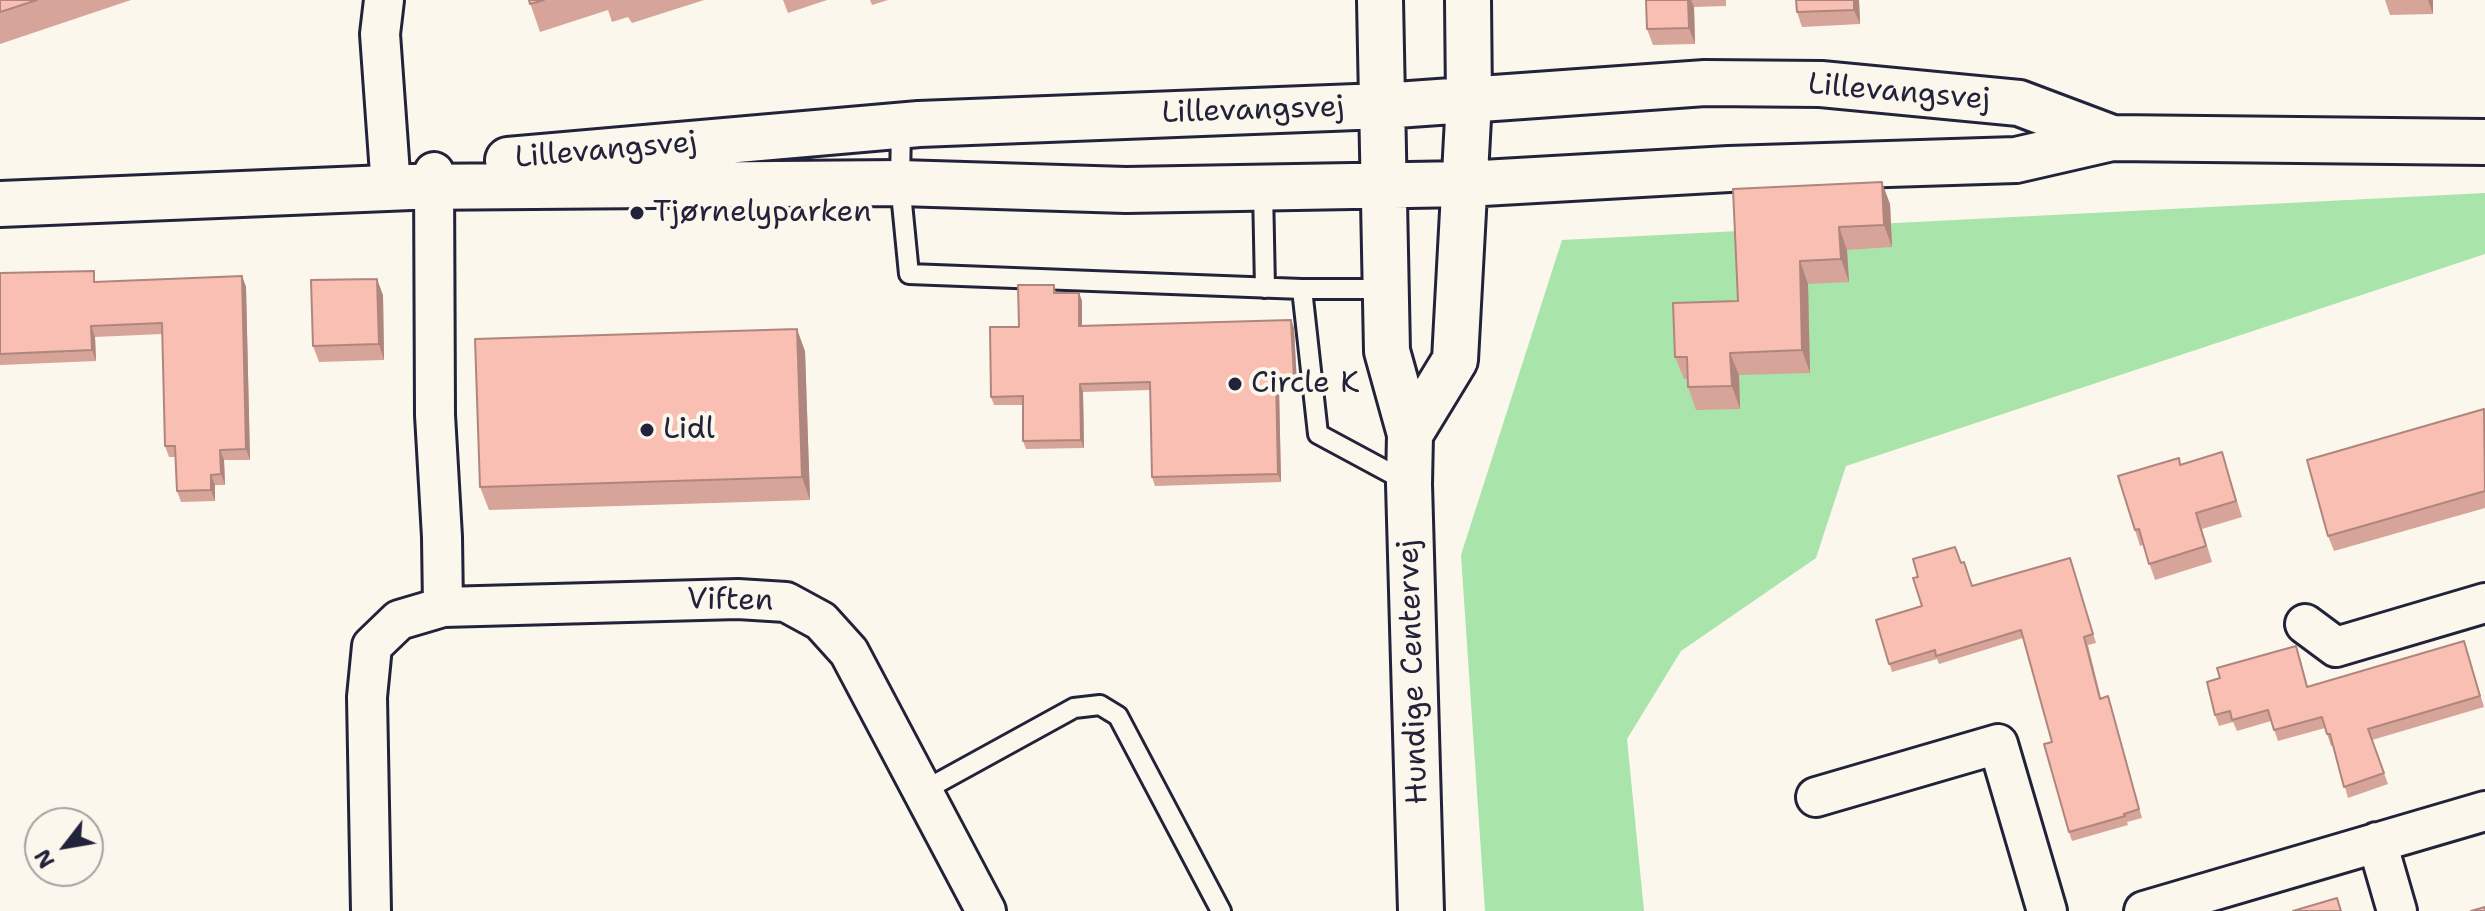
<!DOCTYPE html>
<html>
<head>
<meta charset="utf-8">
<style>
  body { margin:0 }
  #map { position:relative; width:2485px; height:911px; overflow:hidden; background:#fbf7ec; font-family:"Shantell Sans",sans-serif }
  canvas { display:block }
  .north { position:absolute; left:24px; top:807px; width:80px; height:80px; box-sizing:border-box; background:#fbf7ec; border:2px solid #a4a2a5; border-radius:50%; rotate:239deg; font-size:22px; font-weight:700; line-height:32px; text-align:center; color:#22223b }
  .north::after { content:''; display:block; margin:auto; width:28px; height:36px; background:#22223b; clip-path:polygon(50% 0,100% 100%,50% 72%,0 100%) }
</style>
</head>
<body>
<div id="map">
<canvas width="2485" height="911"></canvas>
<div class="north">N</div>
</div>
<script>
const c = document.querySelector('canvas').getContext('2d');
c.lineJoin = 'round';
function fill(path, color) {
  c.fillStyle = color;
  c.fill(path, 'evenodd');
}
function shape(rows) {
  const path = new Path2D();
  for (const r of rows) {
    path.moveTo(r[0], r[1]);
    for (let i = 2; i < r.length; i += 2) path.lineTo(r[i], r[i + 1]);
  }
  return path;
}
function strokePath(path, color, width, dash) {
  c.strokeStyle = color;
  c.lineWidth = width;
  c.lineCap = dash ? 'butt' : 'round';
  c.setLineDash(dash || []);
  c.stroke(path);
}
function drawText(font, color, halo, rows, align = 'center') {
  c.font = font + ' "Shantell Sans",sans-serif';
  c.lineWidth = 8;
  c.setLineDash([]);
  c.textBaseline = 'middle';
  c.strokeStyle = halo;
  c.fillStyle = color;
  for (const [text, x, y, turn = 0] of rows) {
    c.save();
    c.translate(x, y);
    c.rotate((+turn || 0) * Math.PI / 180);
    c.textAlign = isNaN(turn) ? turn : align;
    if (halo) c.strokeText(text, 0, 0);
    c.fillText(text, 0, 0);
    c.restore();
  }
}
fill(shape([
  [2485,193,2485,254,1846,466,1816,558,1681,651,1627,739,1644,911,1485,911,1461,555,1562,240]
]), '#a9e4aa');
const service = shape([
  [901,126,900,183,909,274,1302,289,1385,289],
  [1263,189,1265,288],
  [1302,289,1318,434,1409,483],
  [923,791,1074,708,1100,705,1118,716,1221,911]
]);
const minor = shape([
  [384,0,380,34,391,188],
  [434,172,435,415,442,537,443,607],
  [2305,624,2336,647,2485,603],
  [1816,797,1998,744,2047,911],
  [2377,842,2397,911],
  [371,911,367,697,372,646,399,620,443,607,738,599,786,602,821,621,849,652,986,911],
  [2144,911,2485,811]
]);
const tertiary = shape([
  [1380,0,1387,351,1410,434,1409,484,1421,911],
  [508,160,919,124,1382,106,1705,83,1821,84,2019,103,2112,138],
  [0,204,411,187,900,183,1126,190,1465,184,1729,169,2016,160,2112,138,2485,142],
  [1410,434,1455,360,1469,100,1468,0]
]);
strokePath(service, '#22223b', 24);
strokePath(minor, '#22223b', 44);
strokePath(tertiary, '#22223b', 50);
strokePath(service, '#fbf7ec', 18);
strokePath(minor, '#fbf7ec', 38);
strokePath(tertiary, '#fbf7ec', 44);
fill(shape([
  [0,0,131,0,0,44],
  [529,0,704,0,632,23,628,17,612,22,608,10,540,32],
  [783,0,827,0,788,13],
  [870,0,888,0,872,5],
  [1646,0,1726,0,1726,6,1694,7,1695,44,1653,45,1647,29],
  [1796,0,1859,0,1860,24,1802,27,1797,12],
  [2385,0,2433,0,2433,14,2390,15],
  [1733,189,1890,204,1892,247,1847,250,1849,282,1808,284,1810,373,1739,375,1740,409,1696,410,1688,387,1687,379,1684,379,1675,357,1738,301],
  [0,273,98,282,242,276,246,287,250,460,224,460,225,485,215,485,215,501,181,502,177,491,176,457,169,457,165,446,162,334,95,337,96,361,0,365],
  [1054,285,1056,293,1079,293,1082,301,1082,326,1291,320,1294,328,1297,386,1279,387,1281,482,1155,486,1152,477,1150,390,1083,392,1084,448,1026,449,1023,441,1023,405,994,405,991,397,1019,327],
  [383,295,384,360,319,362,313,346],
  [805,351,810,500,489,510,480,487],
  [2485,412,2485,508,2334,551,2328,536],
  [2222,452,2242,517,2202,529,2212,562,2155,580,2143,545,2140,546,2135,530,2181,465],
  [2070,558,2096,643,2088,645,2101,698,2108,696,2111,705,2142,818,2127,822,2128,825,2072,841,2069,832,2052,742,2023,638,1939,664,1937,659,1892,672,1876,620,1922,606,1961,563,1972,586],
  [2464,641,2484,707,2372,740,2388,784,2348,798,2333,745,2331,746,2325,728,2278,741,2271,721,2237,731,2233,722,2219,726,2215,715,2220,678,2300,657,2308,687]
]), '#d6a499');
fill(shape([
  [1688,0,1691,0,1694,7,1695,44,1689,28],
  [1854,0,1859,0,1860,24,1854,10],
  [2428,0,2433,0,2433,14],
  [1882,182,1890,204,1892,247,1884,225],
  [1839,227,1847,250,1849,282,1841,259],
  [1800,261,1808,284,1810,373,1802,350],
  [242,276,246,287,250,460,246,449],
  [377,279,383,295,384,360,379,344],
  [1079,293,1082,301,1082,334,1079,326],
  [1291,320,1294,328,1297,386,1294,378],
  [91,326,95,337,96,361,92,350],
  [797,329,805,351,810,500,802,477],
  [1730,353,1739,375,1740,409,1732,386],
  [1276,378,1279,387,1281,482,1278,474],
  [1080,384,1083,392,1084,448,1081,440],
  [220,450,224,460,225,485,221,474],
  [211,475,215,485,215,501,211,490]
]), '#ae867d');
const building = shape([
  [0,0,37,0,0,12,0,0],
  [529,0,544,0,530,4,529,0],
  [1646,0,1688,0,1689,28,1647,29,1646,0],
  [1796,0,1854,0,1854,10,1797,12,1796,0],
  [1882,182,1884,225,1839,227,1841,259,1800,261,1802,350,1730,353,1732,386,1688,387,1687,357,1675,357,1673,303,1738,301,1733,189,1882,182],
  [94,271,94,282,242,276,246,449,220,450,221,474,211,475,211,490,177,491,175,446,165,446,162,323,91,326,92,350,0,354,0,273,94,271],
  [377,279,379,344,313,346,311,280,377,279],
  [1018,285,1054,285,1054,293,1079,293,1079,326,1291,320,1294,378,1276,378,1278,474,1152,477,1150,382,1080,384,1081,440,1023,441,1023,396,991,397,990,327,1019,327,1018,285],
  [797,329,802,477,480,487,475,339,797,329],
  [2484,409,2485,491,2328,536,2307,460,2484,409],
  [2222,452,2236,501,2196,513,2206,546,2149,564,2139,529,2135,530,2118,476,2179,458,2180,465,2222,452],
  [1955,547,1961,563,1964,562,1972,586,2070,558,2093,634,2084,637,2100,699,2108,696,2139,809,2124,814,2125,816,2069,832,2044,744,2052,742,2021,630,1936,656,1935,650,1889,664,1876,620,1922,606,1913,578,1918,577,1913,559,1955,547],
  [2464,641,2480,696,2368,729,2384,773,2344,787,2330,734,2327,734,2322,717,2274,730,2268,710,2232,720,2230,711,2215,715,2207,682,2220,678,2217,668,2296,646,2307,687,2464,641],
  [2337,898,2341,911,2293,911,2337,898],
  [2485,907,2485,911,2471,911,2485,907]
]);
fill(building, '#f9bfb2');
strokePath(building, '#ae867d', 2);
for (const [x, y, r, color] of [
  [637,213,8,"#22223b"],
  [1235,384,8,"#22223b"],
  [647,430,8,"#22223b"]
]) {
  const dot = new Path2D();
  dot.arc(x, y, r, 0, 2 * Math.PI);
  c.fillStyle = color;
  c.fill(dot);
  strokePath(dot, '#fbf7ec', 3);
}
drawText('30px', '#22223b', '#fbf7ec', [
  ["Lillevangsvej",1899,93,5],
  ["Lillevangsvej",1253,111,-2],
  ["Lillevangsvej",606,151,-5],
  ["Viften",730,601,1],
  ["Hundige Centervej",1414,672,-92]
]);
drawText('30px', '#22223b', '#fbf7ec', [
  ["Tjørnelyparken",653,213],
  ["Circle K",1251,384],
  ["Lidl",663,430]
], 'left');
</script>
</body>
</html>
